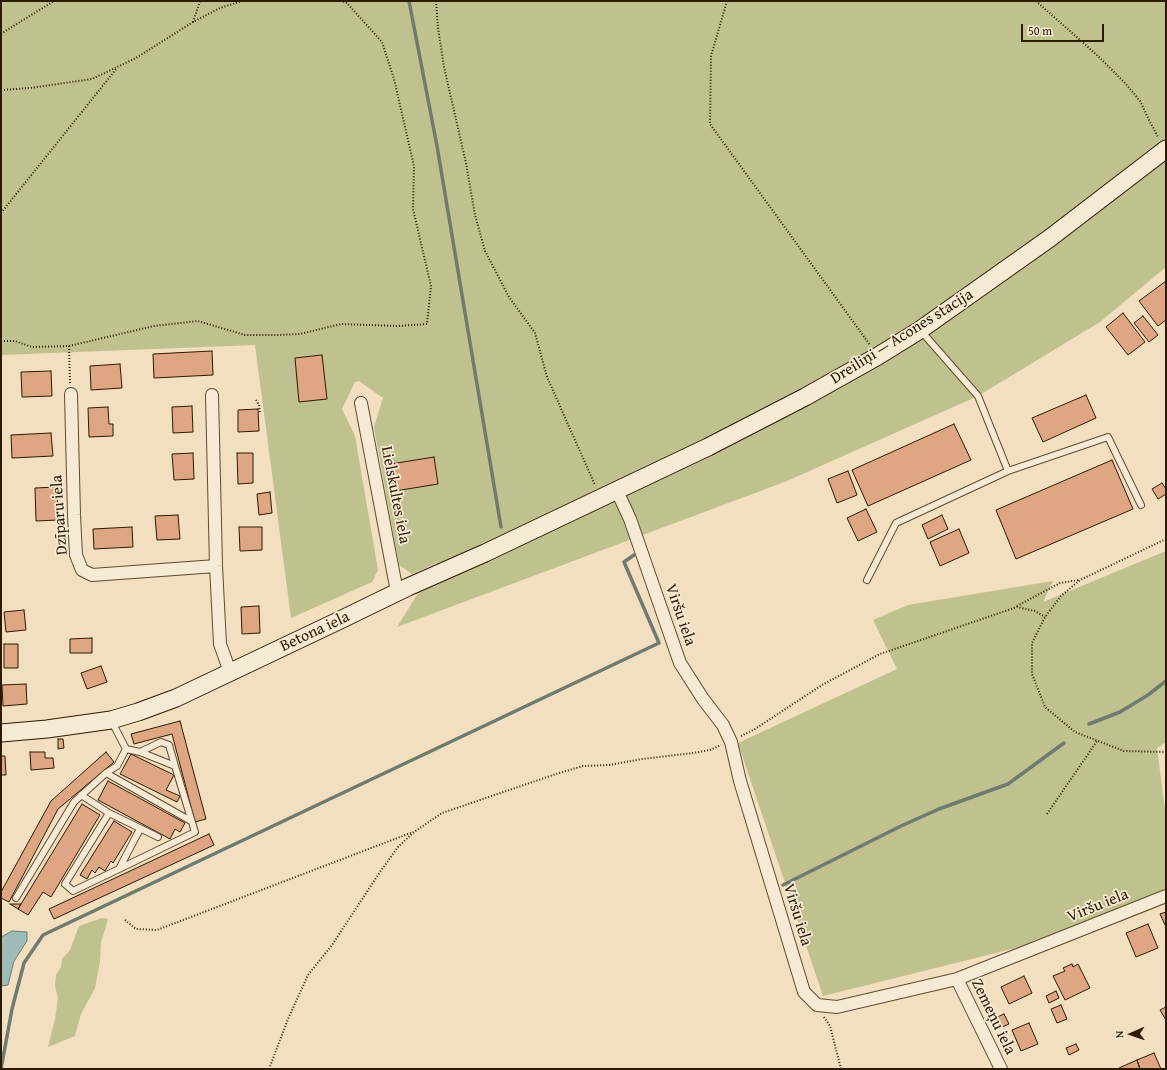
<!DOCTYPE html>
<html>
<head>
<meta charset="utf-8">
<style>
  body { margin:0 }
  #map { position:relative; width:1167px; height:1070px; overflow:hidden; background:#f2dfbf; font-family:"Gentium Book Plus",serif }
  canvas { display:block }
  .frame { position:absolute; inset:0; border:2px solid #2d1a00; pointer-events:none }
  .north { position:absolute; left:1111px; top:1014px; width:40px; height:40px; -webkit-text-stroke:3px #f7ead5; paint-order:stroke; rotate:268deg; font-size:11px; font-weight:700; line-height:16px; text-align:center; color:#2d1a00 }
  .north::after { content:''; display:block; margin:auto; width:14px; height:18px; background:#2d1a00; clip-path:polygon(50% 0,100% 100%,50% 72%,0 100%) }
  .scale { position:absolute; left:1021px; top:24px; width:83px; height:18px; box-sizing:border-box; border:2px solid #2d1a00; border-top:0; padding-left:5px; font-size:12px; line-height:14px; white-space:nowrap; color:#2d1a00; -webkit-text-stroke:3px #f7ead5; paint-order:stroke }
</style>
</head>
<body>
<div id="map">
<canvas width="1167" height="1070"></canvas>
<div class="frame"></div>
<div class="north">N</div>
<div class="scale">50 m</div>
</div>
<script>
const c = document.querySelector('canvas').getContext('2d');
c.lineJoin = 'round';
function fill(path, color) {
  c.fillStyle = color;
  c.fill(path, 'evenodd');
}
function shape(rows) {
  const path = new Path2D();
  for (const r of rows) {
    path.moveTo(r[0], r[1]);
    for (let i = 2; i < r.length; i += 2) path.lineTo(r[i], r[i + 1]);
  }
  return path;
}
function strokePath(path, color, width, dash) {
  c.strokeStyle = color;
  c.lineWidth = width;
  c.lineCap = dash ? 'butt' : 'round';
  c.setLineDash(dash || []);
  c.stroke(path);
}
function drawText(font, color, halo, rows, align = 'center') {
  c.font = font + ' "Gentium Book Plus",serif';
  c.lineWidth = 3.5;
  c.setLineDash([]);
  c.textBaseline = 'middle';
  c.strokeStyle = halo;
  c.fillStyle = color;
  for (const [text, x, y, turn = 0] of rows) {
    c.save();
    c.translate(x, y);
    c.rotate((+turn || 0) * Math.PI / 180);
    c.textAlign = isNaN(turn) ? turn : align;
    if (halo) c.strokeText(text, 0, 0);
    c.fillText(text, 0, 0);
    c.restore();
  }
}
fill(shape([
  [1,1,1166,1,1166,267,1100,322,978,396,787,481,397,627,437,563,412,574,399,565,374,427,383,398,359,381,355,382,342,409,355,436,378,570,372,582,291,618,255,345,1,355],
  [1166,551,1166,742,1157,748,1164,802,1166,810,1166,890,1020,947,823,996,738,743,897,669,873,620,908,605,1053,581,1043,602],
  [102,918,108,919,105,930,101,942,100,961,95,988,81,1014,75,1036,48,1047,55,1019,58,998,55,986,56,975,61,967,62,959,70,950,79,926]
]), '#bfc18f');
const water = shape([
  [12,931,27,932,27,941,14,961,8,985,1,986,1,937,12,931]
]);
fill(water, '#9dbbb9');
strokePath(water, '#707b6f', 1);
strokePath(shape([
  [409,1,437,146,501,527],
  [1089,724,1120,712,1148,695,1166,681],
  [783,885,901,826,939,809,1008,784,1064,743],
  [1,1069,12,1009,24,963,43,935,659,643,624,562,634,555]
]), '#707b6f', 3.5);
const building = shape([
  [1166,281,1166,320,1158,326,1139,301,1166,281],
  [1123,313,1145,342,1128,355,1106,327,1123,313],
  [1143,316,1158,335,1149,342,1134,323,1143,316],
  [212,351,213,375,154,378,153,354,212,351],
  [322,355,327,399,299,402,295,358,322,355],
  [120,364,122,388,91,390,90,366,120,364],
  [51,371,52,396,22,397,21,372,51,371],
  [1086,395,1096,418,1043,442,1032,418,1086,395],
  [192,406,193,432,173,433,172,407,192,406],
  [108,407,109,424,113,424,113,436,89,437,88,408,108,407],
  [258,409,259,431,238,432,238,410,258,409],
  [954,424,971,460,868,506,852,470,954,424],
  [51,433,53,456,12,458,11,435,51,433],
  [193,453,194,479,174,480,172,454,193,453],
  [237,453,253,453,253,483,238,484,237,453],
  [434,457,438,484,395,491,391,464,434,457],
  [1112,460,1133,509,1016,559,996,510,1112,460],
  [848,471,857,495,837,503,828,479,848,471],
  [1162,483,1166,489,1166,494,1158,499,1152,489,1162,483],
  [57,487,58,520,36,521,35,488,57,487],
  [270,492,272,513,259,515,257,494,270,492],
  [866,509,877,532,858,541,847,518,866,509],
  [178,515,180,539,157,540,155,516,178,515],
  [942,515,948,529,928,539,922,525,942,515],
  [132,527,133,547,94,549,93,529,132,527],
  [239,527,262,527,262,550,240,551,239,527],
  [959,529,969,553,940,566,930,542,959,529],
  [259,606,260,633,242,634,241,607,259,606],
  [24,610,26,630,6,632,4,612,24,610],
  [92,638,92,653,70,653,70,639,92,638],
  [4,644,18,644,18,668,4,668,4,644],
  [101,666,107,682,87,689,81,673,101,666],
  [26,684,27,704,3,706,2,685,26,684],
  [180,721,206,819,195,822,172,734,134,744,131,734,180,721],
  [58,739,63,739,64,748,58,749,58,739],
  [30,752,45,752,45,758,53,758,54,768,31,770,30,752],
  [106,752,114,762,58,809,9,902,1,898,1,892,51,801,106,752],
  [131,754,174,775,166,790,180,796,177,802,120,774,131,754],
  [1,756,5,756,6,775,1,775,1,756],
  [108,781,185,823,180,832,175,829,170,839,98,800,108,781],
  [82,804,100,815,51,897,43,892,28,915,18,909,82,804],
  [114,821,132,832,113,863,111,861,105,871,99,867,95,873,92,870,87,879,80,875,114,821],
  [209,834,214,845,54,919,49,909,209,834],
  [10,904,21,904,18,909,10,904],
  [1166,912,1166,925,1165,925,1160,914,1166,912],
  [1148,924,1158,948,1136,957,1126,933,1148,924],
  [1072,964,1073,967,1078,964,1090,988,1065,1000,1053,976,1065,971,1063,968,1072,964],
  [1024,976,1032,993,1009,1004,1001,987,1024,976],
  [1056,991,1059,998,1049,1003,1046,996,1056,991],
  [1061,1005,1067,1019,1057,1023,1051,1009,1061,1005],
  [1166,1007,1166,1020,1160,1010,1166,1007],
  [1004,1014,1009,1024,997,1029,993,1019,1004,1014],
  [1029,1023,1038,1044,1021,1051,1012,1030,1029,1023],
  [1076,1044,1079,1050,1069,1055,1066,1048,1076,1044],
  [1154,1053,1161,1069,1140,1069,1137,1060,1154,1053],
  [1137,1060,1140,1069,1119,1069,1119,1068,1137,1060]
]);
fill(building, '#dea682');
strokePath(building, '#2d1a00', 1);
const service = shape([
  [1008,471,1108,437,1141,505],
  [867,580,896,523,1008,471,978,396,921,331],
  [112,722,126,749,117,766,106,773,191,821],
  [140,752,161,742,169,745,175,766],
  [81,795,109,813,158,837],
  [109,813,65,884,73,891,119,869,140,829],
  [119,869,195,832,175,766,140,752,126,749],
  [16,898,74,802,106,773]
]);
const minor = shape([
  [71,394,74,515,76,555,82,570,92,575,216,566],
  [212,395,216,566,220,644,230,672],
  [361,403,397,592],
  [617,491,630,519,680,663,703,699,723,725,731,742,740,781,804,992,817,1005,837,1007,957,979,1166,896],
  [957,979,1001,1069]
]);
const secondary = shape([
  [1,733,47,729,111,720,138,712,176,698,336,622,408,587,485,553,708,447,805,397,878,356,920,330,1050,238,1166,149]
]);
strokePath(service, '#5e4b30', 8);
strokePath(minor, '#5e4b30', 14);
strokePath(secondary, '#2d1a00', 19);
strokePath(shape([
  [436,1,438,28,444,67,466,163,475,215,485,251,509,297,535,333,547,377,595,485],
  [727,1,711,56,710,124,870,345],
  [1036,1,1098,56,1125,83,1140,101,1149,120,1158,137],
  [193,22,200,1],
  [1,34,7,30,54,1],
  [1,90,30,88,92,79,136,58,193,22,220,8,242,1],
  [1,213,117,68],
  [1,341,15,341,32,347,69,346,154,326,198,321,245,335,278,335,300,334,341,324,398,326,427,324,431,286,413,209,414,166,394,79,382,42,347,3,342,1],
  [69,346,70,383],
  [256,400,259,405,260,414],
  [1166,539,1080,580,1061,596,1045,617,1032,643,1032,674,1045,707,1075,732,1124,751,1166,752],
  [1017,606,1060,583,1079,580],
  [741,736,755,729,822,685,880,654,1017,607,1035,611,1045,617],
  [1047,814,1097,741],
  [125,920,136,929,157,930,413,832],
  [824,1017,830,1026,841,1069],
  [269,1069,288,1019,308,975,332,945,380,872,398,847,414,832,442,813,556,774,583,766,609,765,642,759,693,753,710,750,721,745]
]), '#2d1a00', 2, [1, 2]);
strokePath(service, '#f7ead5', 6);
strokePath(minor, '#f7ead5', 12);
strokePath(secondary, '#f7ead5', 17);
drawText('16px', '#2d1a00', '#f7ead5', [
  ["Dreiliņi — Acones stacija",902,337,-32],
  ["Lielskultes iela",395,495,79],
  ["Dzīparu iela",60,515,-94],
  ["Viršu iela",680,615,71],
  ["Betona iela",315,632,-25],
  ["Viršu iela",1098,906,-22],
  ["Viršu iela",797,915,73],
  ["Zemeņu iela",993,1017,64]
]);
</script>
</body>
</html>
